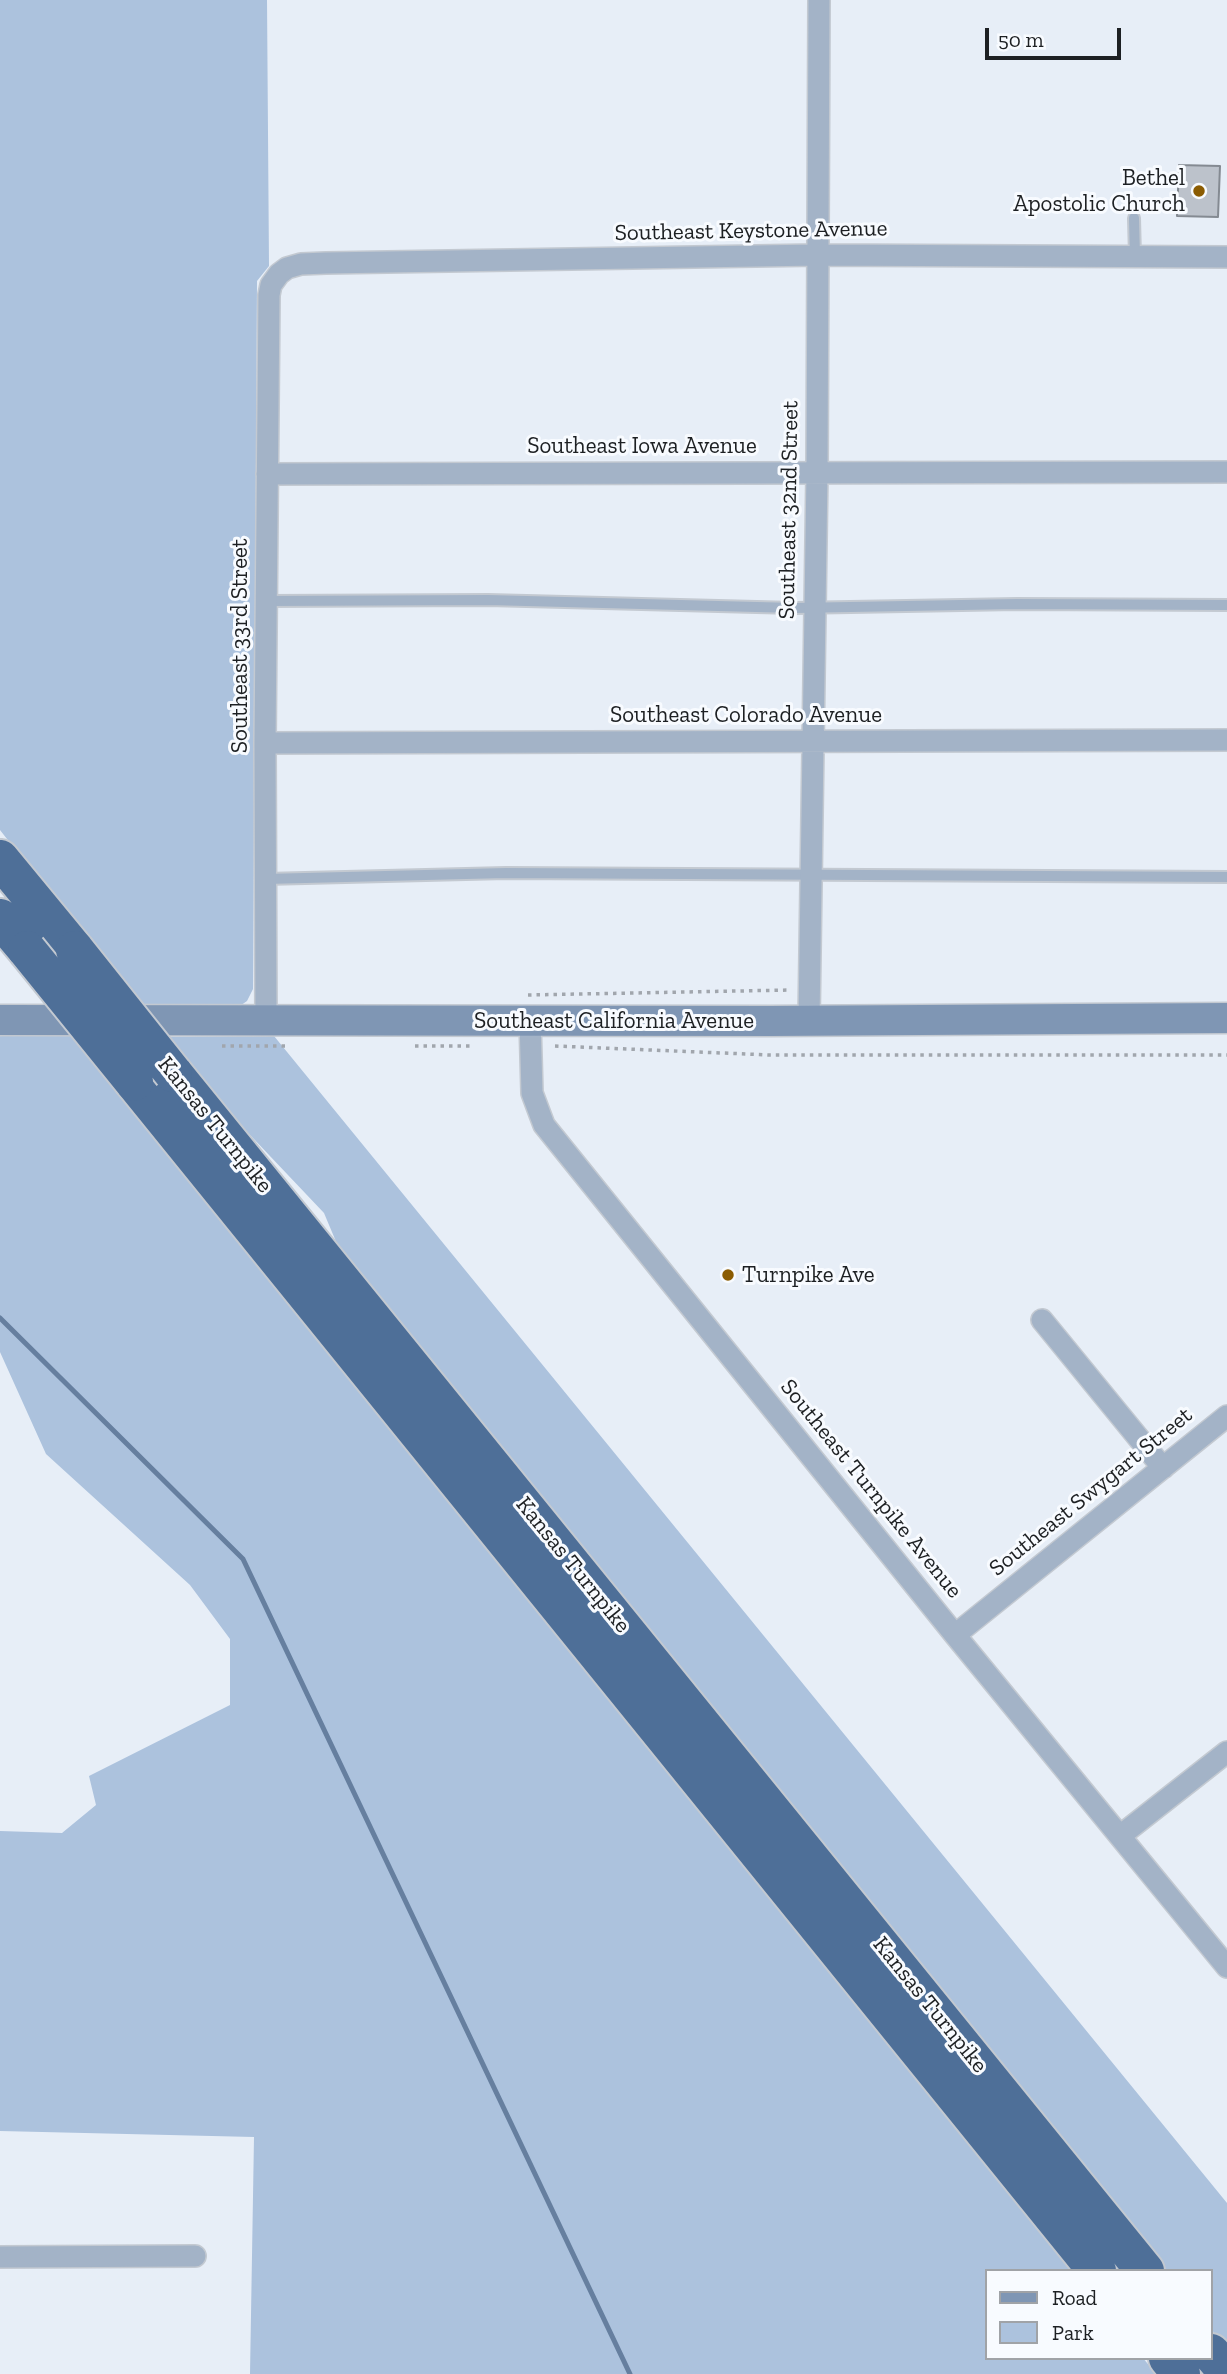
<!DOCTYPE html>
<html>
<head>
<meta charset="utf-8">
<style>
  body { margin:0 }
  #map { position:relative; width:1227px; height:2374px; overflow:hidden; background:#e7eef7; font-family:"Zilla Slab",serif }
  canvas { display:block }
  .legend { position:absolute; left:985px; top:2269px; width:228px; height:91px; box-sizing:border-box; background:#f8fbff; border:2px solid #a0a3a7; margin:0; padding:9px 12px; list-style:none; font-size:21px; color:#1d2023 }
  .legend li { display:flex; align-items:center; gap:14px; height:35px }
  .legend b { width:35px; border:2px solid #a0a3a7 }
  .scale { position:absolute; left:985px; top:28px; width:136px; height:32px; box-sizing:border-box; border:4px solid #1d2023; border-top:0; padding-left:9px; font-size:21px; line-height:24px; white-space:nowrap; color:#1d2023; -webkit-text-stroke:5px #f8fbff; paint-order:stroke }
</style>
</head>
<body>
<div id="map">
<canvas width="1227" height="2374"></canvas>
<ul class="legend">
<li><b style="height:9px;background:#7f96b4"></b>Road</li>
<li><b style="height:19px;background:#acc2dd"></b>Park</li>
</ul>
<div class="scale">50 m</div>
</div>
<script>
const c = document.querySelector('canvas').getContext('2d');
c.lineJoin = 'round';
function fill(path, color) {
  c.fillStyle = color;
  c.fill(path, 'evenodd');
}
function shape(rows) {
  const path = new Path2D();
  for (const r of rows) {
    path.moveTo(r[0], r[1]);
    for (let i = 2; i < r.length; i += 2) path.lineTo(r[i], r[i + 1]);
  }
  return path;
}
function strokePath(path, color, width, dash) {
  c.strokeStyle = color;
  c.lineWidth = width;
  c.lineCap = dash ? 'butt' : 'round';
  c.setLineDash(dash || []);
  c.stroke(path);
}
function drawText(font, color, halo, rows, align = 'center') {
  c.font = font + ' "Zilla Slab",serif';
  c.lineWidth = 6;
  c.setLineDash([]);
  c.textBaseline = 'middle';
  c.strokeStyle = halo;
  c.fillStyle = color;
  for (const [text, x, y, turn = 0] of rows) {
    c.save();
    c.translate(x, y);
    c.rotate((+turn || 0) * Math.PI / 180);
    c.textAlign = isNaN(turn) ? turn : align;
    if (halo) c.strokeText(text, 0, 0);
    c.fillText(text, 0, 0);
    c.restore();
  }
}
fill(shape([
  [0,0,267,0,269,266,257,281,253,989,247,1001,237,1008,139,1008,0,830],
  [71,1031,248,1255,1072,2271,987,2271,987,2358,1143,2358,1156,2374,250,2374,254,2137,0,2131,0,1831,62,1833,96,1805,89,1776,230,1705,230,1639,190,1585,46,1454,0,1352,0,1032],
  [274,1036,1227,2203,1227,2349,1211,2329,1211,2271,1164,2271,337,1244,324,1213,196,1078,163,1037]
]), '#acc2dd');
strokePath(shape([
  [0,1318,243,1559,630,2374]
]), '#667f9f', 5);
const building = shape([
  [1179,165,1220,166,1218,217,1177,216,1179,165]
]);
fill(building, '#bcc2cb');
strokePath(building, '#848a92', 2);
const service = shape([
  [1134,218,1135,257],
  [266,601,488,600,795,608,1017,604,1227,605],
  [265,879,506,873,1227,877]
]);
const minor = shape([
  [267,474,1227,472],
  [265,743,1227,740],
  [530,1020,532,1093,544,1125,955,1635,1227,1967],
  [809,1020,817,472,819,0],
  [266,1021,265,743,269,295,271,285,279,274,287,268,301,264,326,263,817,255,1227,257],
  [1042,1320,1163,1468],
  [955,1635,1227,1416],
  [1120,1836,1227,1752],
  [0,2257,195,2256]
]);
const secondary = shape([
  [0,1020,770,1021,1227,1018]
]);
const motorway = shape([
  [0,859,75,950],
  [0,918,27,950],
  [173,1073,1145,2271],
  [134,1082,1097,2271],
  [1211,2353,1227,2372],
  [1168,2358,1181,2374]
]);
strokePath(service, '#c3c9d1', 14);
strokePath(minor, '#c3c9d1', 24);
strokePath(secondary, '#c3c9d1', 33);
strokePath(motorway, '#c3c9d1', 42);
strokePath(shape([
  [528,995,790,990],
  [222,1046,285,1046],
  [415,1046,474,1046],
  [555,1046,770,1055,1227,1055]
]), '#a1a6ad', 3.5, [3.5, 5]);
strokePath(service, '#a3b3c7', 10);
strokePath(minor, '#a3b3c7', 21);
strokePath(secondary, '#7f96b4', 30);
strokePath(motorway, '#4e6f98', 38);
const motorwayBridge = shape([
  [27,950,134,1082],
  [75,950,173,1073]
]);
strokePath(motorwayBridge, '#c3c9d1', 42, []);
strokePath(motorwayBridge, '#4e6f98', 38);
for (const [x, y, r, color] of [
  [1199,191,7,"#8b5c02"],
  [728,1275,7,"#8b5c02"]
]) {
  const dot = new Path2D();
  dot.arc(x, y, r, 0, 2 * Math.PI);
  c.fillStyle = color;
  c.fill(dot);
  strokePath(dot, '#f8fbff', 2.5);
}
drawText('23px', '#1d2023', '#f8fbff', [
  ["Bethel",1185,178],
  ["Apostolic Church",1185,204],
  ["Turnpike Ave",742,1275,"left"]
], 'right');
drawText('23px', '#1d2023', '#f8fbff', [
  ["Southeast Keystone Avenue",751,231,-1],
  ["Southeast Iowa Avenue",642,446],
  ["Southeast 32nd Street",789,510,-89],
  ["Southeast 33rd Street",240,646,-90],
  ["Southeast Colorado Avenue",746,715],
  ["Southeast California Avenue",614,1021],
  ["Kansas Turnpike",215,1125,51],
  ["Southeast Turnpike Avenue",871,1489,51],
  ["Southeast Swygart Street",1091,1492,-39],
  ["Kansas Turnpike",573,1565,51],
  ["Kansas Turnpike",930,2005,51]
]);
</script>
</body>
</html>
